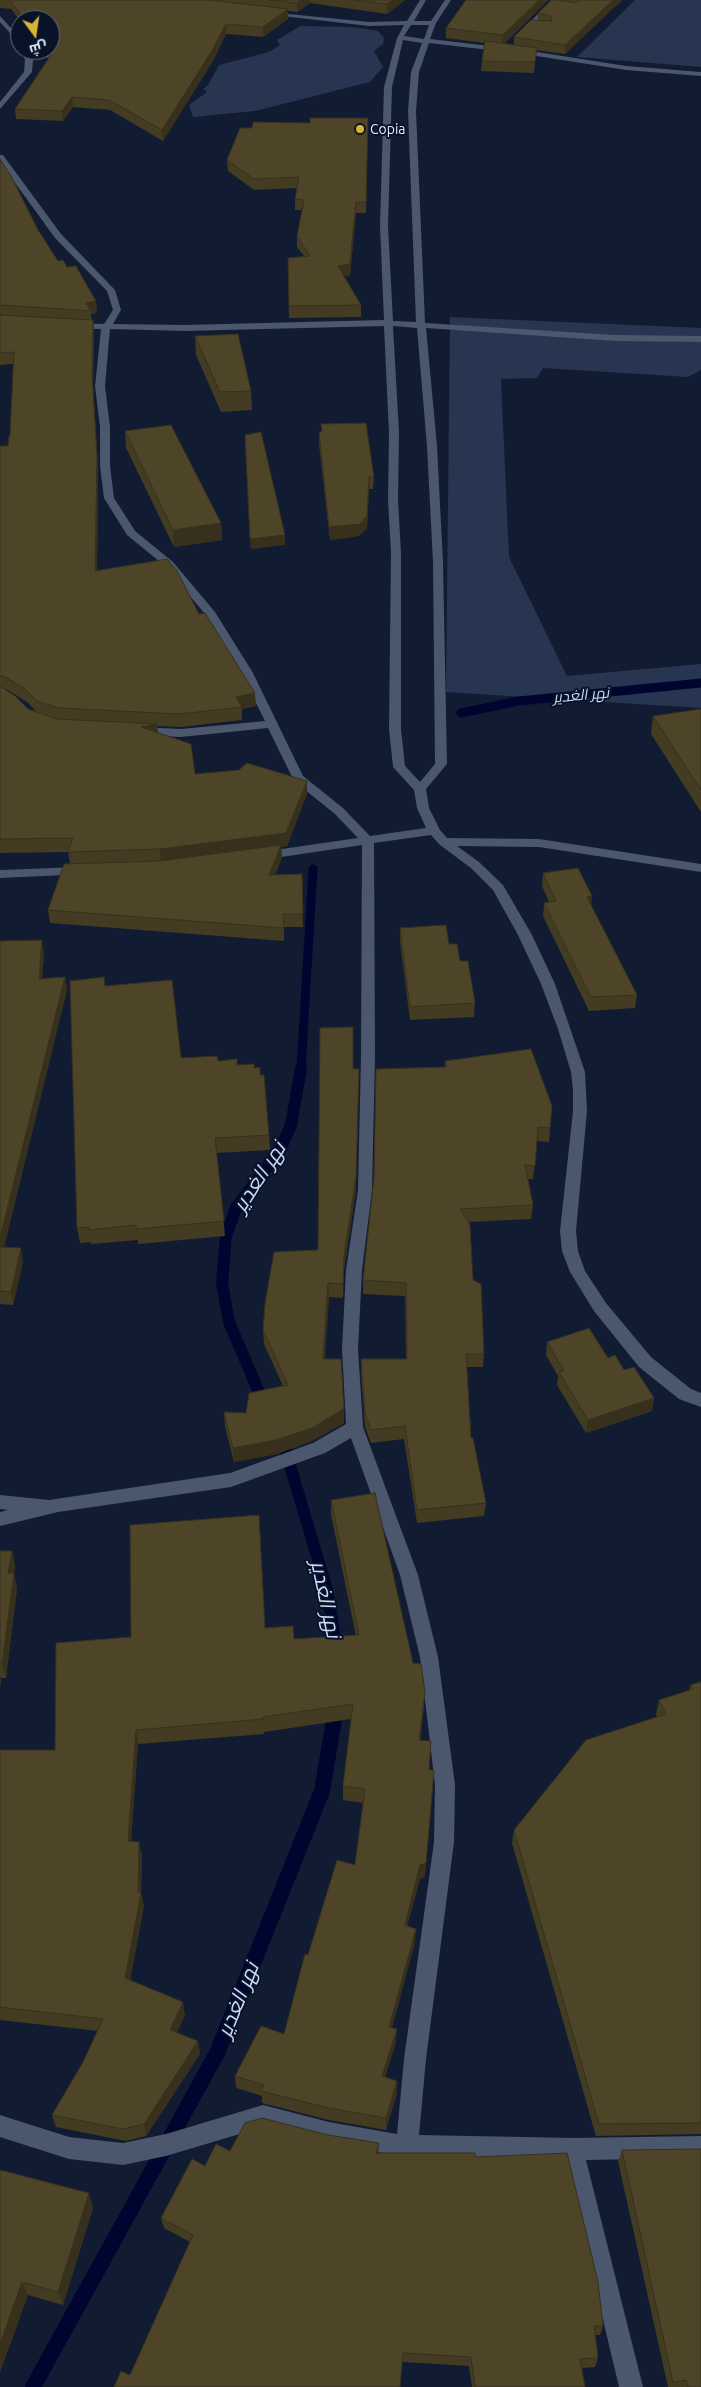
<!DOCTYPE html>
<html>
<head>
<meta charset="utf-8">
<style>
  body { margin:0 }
  #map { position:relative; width:701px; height:2387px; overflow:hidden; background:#111c32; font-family:Ubuntu,Cairo,sans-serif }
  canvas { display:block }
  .north { position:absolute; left:10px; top:10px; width:50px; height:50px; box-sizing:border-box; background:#081328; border:1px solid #606a7d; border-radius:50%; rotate:166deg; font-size:14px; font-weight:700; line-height:20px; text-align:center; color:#e5edfd }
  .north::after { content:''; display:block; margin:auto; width:18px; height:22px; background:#d6b534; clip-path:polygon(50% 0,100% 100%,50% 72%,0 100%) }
</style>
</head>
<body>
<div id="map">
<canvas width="701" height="2387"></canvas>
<div class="north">ش</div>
</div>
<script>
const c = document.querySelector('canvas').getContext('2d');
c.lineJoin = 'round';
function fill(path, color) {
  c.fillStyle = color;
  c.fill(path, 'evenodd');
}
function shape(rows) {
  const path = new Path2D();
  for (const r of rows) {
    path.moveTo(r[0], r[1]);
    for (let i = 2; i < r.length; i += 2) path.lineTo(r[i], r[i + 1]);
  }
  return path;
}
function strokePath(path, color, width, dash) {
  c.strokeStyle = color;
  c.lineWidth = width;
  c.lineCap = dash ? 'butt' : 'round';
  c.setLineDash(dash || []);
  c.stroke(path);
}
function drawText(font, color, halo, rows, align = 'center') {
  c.font = font + ' Ubuntu,Cairo,sans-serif';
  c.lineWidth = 4;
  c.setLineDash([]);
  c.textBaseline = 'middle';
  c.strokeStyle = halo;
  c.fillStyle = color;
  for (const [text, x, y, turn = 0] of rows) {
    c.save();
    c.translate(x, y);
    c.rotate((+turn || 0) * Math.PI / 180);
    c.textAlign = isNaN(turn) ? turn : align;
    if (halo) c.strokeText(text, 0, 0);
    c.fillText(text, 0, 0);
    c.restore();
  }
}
fill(shape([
  [635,0,701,0,701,67,577,57],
  [300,26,353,27,378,31,384,38,383,44,374,51,383,67,370,82,255,111,193,117,189,105,207,92,203,89,208,85,219,65,269,52,280,45,277,40],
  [450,317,701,328,701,370,688,377,543,368,537,378,501,379,509,557,567,676,701,664,701,708,446,692]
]), '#273551');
strokePath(shape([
  [461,713,519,701,701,683],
  [301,1069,313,869]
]), '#000530', 9);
strokePath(shape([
  [264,1404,229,1322,222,1283,226,1236,236,1208,280,1150,291,1125,301,1068],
  [286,1452,327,1590,336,1646]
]), '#000530', 12);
strokePath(shape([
  [336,1645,337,1652],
  [33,2387,217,2053,322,1791,336,1708]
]), '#000530', 16);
fill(shape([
  [420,0,426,0,414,21,431,21,445,0,451,0,436,23,430,39,524,50,626,66,701,72,701,76,626,70,524,54,429,43,419,72,416,111,425,323,615,335,701,336,701,342,615,341,426,328,437,446,443,562,447,764,426,789,429,808,440,830,447,838,539,839,701,864,701,872,539,847,457,846,479,862,503,885,532,935,555,984,585,1072,587,1111,576,1231,578,1251,585,1271,606,1303,651,1357,691,1389,701,1393,701,1407,679,1399,639,1367,594,1311,570,1272,562,1251,560,1231,573,1111,573,1090,571,1072,558,1029,541,984,518,935,493,890,471,868,440,845,431,835,374,843,375,1056,372,1190,362,1270,358,1349,363,1427,418,1575,438,1657,455,1785,454,1842,426,2059,419,2135,573,2138,701,2136,701,2158,586,2160,643,2387,619,2387,565,2160,407,2157,329,2144,263,2127,166,2156,123,2165,69,2159,0,2137,0,2115,69,2137,123,2143,166,2134,263,2105,329,2122,397,2134,404,2059,434,1842,435,1785,420,1657,400,1575,351,1438,325,1453,231,1487,58,1512,0,1526,0,1512,8,1510,0,1509,0,1495,49,1500,230,1473,313,1443,346,1424,342,1349,346,1270,358,1190,361,1056,362,845,261,860,257,859,255,856,257,853,261,852,358,838,335,814,294,781,268,728,181,737,138,735,132,731,138,727,181,729,265,721,241,673,205,614,165,566,127,535,104,498,100,466,100,427,95,386,101,329,74,329,70,326,74,323,104,324,113,310,107,291,55,238,0,162,0,155,3,155,61,234,115,290,121,310,113,324,185,325,384,320,380,226,384,87,397,38,404,25,369,26,265,14,268,12,369,22,407,21,420,0],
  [411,25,429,25,424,39,404,36,411,25],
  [403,40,422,43,411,72,408,111,416,322,393,321,388,226,392,87,403,40],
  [384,326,389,433,388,500,391,553,389,729,393,767,414,790,417,808,426,828,370,836,343,808,303,776,253,673,215,612,173,562,135,531,114,498,110,466,110,427,105,386,110,329,185,331,384,326],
  [393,326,417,328,427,446,433,562,435,764,420,782,405,766,401,729,401,553,398,500,399,433,393,326],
  [551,0,558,0,524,35,520,35,520,33,551,0],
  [0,16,20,38,20,44,0,22,0,16],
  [22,50,28,50,33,60,32,72,0,109,0,102,24,72,25,60,22,50],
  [81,867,86,868,87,871,86,874,0,878,0,870,81,867]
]), '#4b576d');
fill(shape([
  [0,0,405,0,387,14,310,3,297,12,288,11,288,19,263,37,226,34,214,59,163,141,110,110,73,107,63,121,16,119,15,109,48,59,41,50,50,50,50,20,20,20,20,21,11,9,0,8],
  [466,0,548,0,504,44,514,45,514,37,538,20,538,13,552,0,622,0,565,54,536,50,534,73,481,71,482,61,485,43,446,38,446,28],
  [368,118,366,213,356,213,350,276,344,276,361,305,361,317,289,318,288,258,304,256,297,247,297,236,302,210,295,210,295,199,297,188,254,190,228,171,227,160,252,128],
  [0,159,38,230,58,261,67,267,96,301,97,313,91,314,94,332,93,386,98,468,97,571,199,614,256,706,242,709,242,720,181,727,157,726,158,733,195,774,307,794,287,846,281,847,282,858,275,875,302,874,303,927,284,927,284,941,50,923,48,910,70,864,68,852,0,853,0,446,8,446,10,436,13,364,0,365],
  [4,689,6,689,27,702,36,711,28,709],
  [195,336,251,391,252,410,221,412,196,355],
  [321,424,374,477,373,489,369,489,367,528,359,536,330,540,319,444,319,432,321,432],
  [125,431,221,523,222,540,174,547,126,448],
  [701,709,701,812,651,734,653,716],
  [543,873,637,995,635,1008,589,1011,543,916,544,903,549,902,542,886],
  [400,928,449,944,460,961,475,1003,474,1017,410,1020,400,941],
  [0,941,44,954,42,979,65,977,67,990,4,1247,23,1262,13,1305,0,1304],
  [105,986,181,1058,218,1061,237,1065,269,1135,270,1150,217,1153,225,1236,138,1244,138,1240,91,1244,91,1242,80,1243,77,1228],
  [445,1061,550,1128,549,1142,537,1141,533,1179,528,1179,533,1205,531,1219,468,1222,473,1280,484,1354,483,1367,467,1367,471,1438,486,1503,484,1516,417,1523,404,1439,371,1443,365,1427,361,1373,361,1359,406,1359,405,1296,363,1294,363,1280,445,1067],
  [356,1190,344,1270,343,1298,329,1297,324,1359,344,1423,312,1441,277,1454,234,1462,225,1426,224,1412,246,1413,283,1386,264,1344,263,1330,318,1250],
  [547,1342,608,1358,654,1398,652,1411,586,1433,557,1385,558,1376,546,1355],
  [331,1500,413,1663,424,1706,420,1740,425,1877,420,1879,407,1926,415,1942,392,2027,396,2042,385,2077,397,2093,386,2130,329,2120,262,2103,262,2096,236,2088,235,2076,284,2034,308,1955,355,1865,363,1803,343,1800,343,1786,351,1719,264,1732,264,1734,138,1744,131,1841,142,1856,141,1893,144,1906,130,1980,185,2015,177,2032,198,2041,200,2054,146,2136,126,2141,56,2127,52,2115,82,2064,98,2031,0,2020,0,1750,55,1750,265,1628,294,1639,356,1636,331,1515],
  [0,1551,12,1551,15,1566,14,1574,17,1588,6,1678,1,1678,0,1688],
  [701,1682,701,2134,596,2136,512,1843,514,1830,657,1717,656,1715,659,1700,689,1691,690,1685],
  [328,2135,379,2143,378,2153,475,2157,603,2326,600,2335,595,2335,598,2358,595,2367,582,2368,585,2387,472,2387,469,2366,403,2362,130,2375,190,2242,164,2228,161,2218,205,2166,230,2151],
  [622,2150,701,2387,668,2387,618,2161],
  [0,2170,93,2208,63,2305,28,2295,0,2372]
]), '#433b22');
fill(shape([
  [301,0,310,0,310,3,297,12,297,3],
  [392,0,405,0,387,14,387,4],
  [539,0,548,0,502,45,503,35],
  [613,0,622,0,565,54,565,45],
  [288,9,288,19,263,37,263,27],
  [226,24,226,34,214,59,163,141,162,130],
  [72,97,73,107,63,121,62,111],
  [356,202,356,213,350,276,338,277,338,266],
  [96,301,97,313,91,314,91,311,86,303],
  [93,320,94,332,93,386,98,468,97,584,95,571,92,374],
  [369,477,367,528,359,536,330,540,329,527],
  [221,523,222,540,174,547,173,530],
  [285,535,285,545,251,549,250,539],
  [255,693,256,706,242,709,242,707,236,697],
  [157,724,158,738,141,727],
  [307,781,307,794,287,846,281,847,282,858,269,888,269,875,161,862,160,849],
  [592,896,591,910,587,897],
  [42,940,44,954,41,993,39,979],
  [65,977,67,990,0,1261,0,1238],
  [359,1069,356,1190,344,1270,343,1298,344,1256],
  [21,1248,23,1262,13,1305,11,1292],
  [328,1283,329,1297,324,1373,323,1359],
  [654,1398,652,1411,586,1433,588,1420],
  [344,1409,344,1423,312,1441,277,1454,234,1462,233,1448],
  [12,1551,15,1566,14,1574,17,1588,6,1678,2,1664,8,1573],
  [0,1674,1,1678,0,1688],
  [425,1692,424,1706,419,1755,419,1740],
  [136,1730,138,1744,130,1855,128,1841],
  [433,1785,425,1877,420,1879,404,1938,405,1925],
  [139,1842,142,1856,140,1899,141,1893,144,1906,128,1991,125,1978,138,1892],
  [416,1929,415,1942,389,2039,389,2027],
  [183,2002,185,2015,173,2042,170,2030],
  [397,2029,396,2042,382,2088,382,2076],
  [198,2041,200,2054,146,2136,144,2124],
  [397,2081,397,2093,386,2130,386,2118],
  [379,2143,378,2154,376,2153],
  [89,2193,93,2208,63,2305,58,2292],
  [22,2282,28,2295,0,2372,0,2344]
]), '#37301c');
const building = shape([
  [10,0,209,0,288,9,263,27,226,24,213,49,162,130,109,100,72,97,62,111,15,109,51,55,47,50,50,50,50,20,25,20,10,0],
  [270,0,301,0,297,3,270,0],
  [356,0,392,0,387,4,356,0],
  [466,0,539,0,503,35,446,28,466,0],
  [552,0,560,0,575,3,580,0,613,0,565,45,514,37,531,20,552,21,551,16,538,13,552,0],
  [485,41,537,48,535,62,482,61,485,41],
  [310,118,368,118,366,202,356,202,350,264,338,266,361,305,289,306,288,258,310,256,297,236,304,200,295,199,299,177,254,179,227,160,240,128,252,128,253,122,310,123,310,118],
  [0,159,11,176,38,230,58,261,63,260,67,267,76,266,96,301,86,303,91,311,0,305,0,159],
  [0,315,93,320,92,374,97,456,95,571,167,559,177,571,199,614,205,613,255,693,236,697,242,707,180,714,59,708,37,701,25,689,4,676,0,676,0,446,8,446,9,436,10,436,14,352,0,353,0,315],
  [238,334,251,391,220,392,195,336,238,334],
  [366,423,374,477,369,477,367,516,360,524,329,527,319,432,322,432,321,424,366,423],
  [171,425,221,523,173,530,125,431,171,425],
  [261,432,285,535,250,539,245,435,261,432],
  [0,686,15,696,28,709,57,719,157,724,141,727,191,744,195,774,239,770,247,763,307,781,286,833,160,849,68,852,73,838,0,839,0,686],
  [701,709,701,790,653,716,701,709],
  [281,845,269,875,302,874,303,914,283,914,284,928,48,910,64,864,160,861,281,845],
  [578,868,592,896,587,897,637,995,591,997,544,903,556,901,543,873,578,868],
  [446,925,449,944,457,944,460,961,468,961,475,1003,410,1007,400,928,446,925],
  [42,940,39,979,65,977,0,1238,0,941,42,940],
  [104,977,105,986,172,980,181,1058,217,1056,218,1061,237,1059,237,1065,254,1064,254,1068,260,1067,260,1075,264,1075,269,1135,215,1138,224,1221,137,1229,136,1225,89,1230,89,1227,77,1228,70,981,104,977],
  [353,1027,353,1069,359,1069,356,1176,344,1256,343,1284,328,1283,323,1359,341,1359,344,1409,312,1428,276,1440,233,1448,224,1412,246,1413,249,1393,288,1385,263,1330,265,1304,274,1252,318,1250,320,1028,353,1027],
  [531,1049,552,1106,550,1128,538,1127,535,1166,525,1165,533,1205,460,1209,470,1225,473,1280,481,1284,484,1354,466,1354,471,1438,473,1438,486,1503,417,1510,405,1426,371,1430,365,1413,361,1359,407,1359,406,1283,363,1280,374,1177,376,1069,447,1067,445,1061,531,1049],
  [0,1247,21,1248,11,1292,0,1291,0,1247],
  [589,1328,608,1358,615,1355,624,1370,634,1367,654,1398,588,1420,559,1372,564,1370,547,1342,589,1328],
  [375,1493,413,1663,421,1664,425,1692,419,1740,431,1741,429,1769,434,1771,426,1863,420,1865,405,1925,416,1929,389,2027,397,2029,382,2076,397,2081,386,2118,329,2108,261,2091,264,2085,235,2076,261,2026,284,2034,305,1954,308,1955,337,1860,355,1865,365,1789,343,1786,353,1704,263,1717,263,1719,136,1730,128,1841,139,1842,138,1892,141,1893,125,1978,183,2002,170,2030,198,2041,144,2124,123,2129,52,2115,82,2064,103,2019,0,2007,0,1750,55,1750,56,1643,131,1637,130,1525,259,1515,265,1628,293,1626,294,1639,359,1635,331,1500,375,1493],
  [0,1551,12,1551,8,1573,14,1573,2,1664,0,1663,0,1551],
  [701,1682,701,2123,599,2124,514,1830,586,1740,666,1714,659,1700,693,1689,690,1685,701,1682],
  [262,2118,328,2135,379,2143,376,2153,475,2153,475,2157,567,2153,598,2282,603,2326,594,2326,598,2358,580,2359,585,2387,475,2387,471,2357,403,2353,400,2387,114,2387,121,2371,130,2375,193,2235,161,2218,192,2159,205,2166,216,2144,230,2151,245,2123,262,2118],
  [701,2149,701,2387,688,2387,686,2380,673,2382,622,2150,701,2149],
  [0,2170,89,2193,58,2292,22,2282,0,2344,0,2170]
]);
fill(building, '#4e4528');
strokePath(building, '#37301c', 1);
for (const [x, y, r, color] of [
  [360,129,5,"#d6b534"]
]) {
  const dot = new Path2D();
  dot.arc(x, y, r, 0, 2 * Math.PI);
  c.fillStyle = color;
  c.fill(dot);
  strokePath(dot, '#081328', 2);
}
drawText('14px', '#e5edfd', '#081328', [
  ["Copia",370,129]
], 'left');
drawText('italic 15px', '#c9daf9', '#081328', [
  ["نهر الغدير",581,695,-5]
]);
drawText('italic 21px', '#c9daf9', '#081328', [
  ["نهر الغدير",259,1177,-57],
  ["نهر الغدير",326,1599,78],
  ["نهر الغدير",238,2000,-68]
]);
</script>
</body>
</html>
